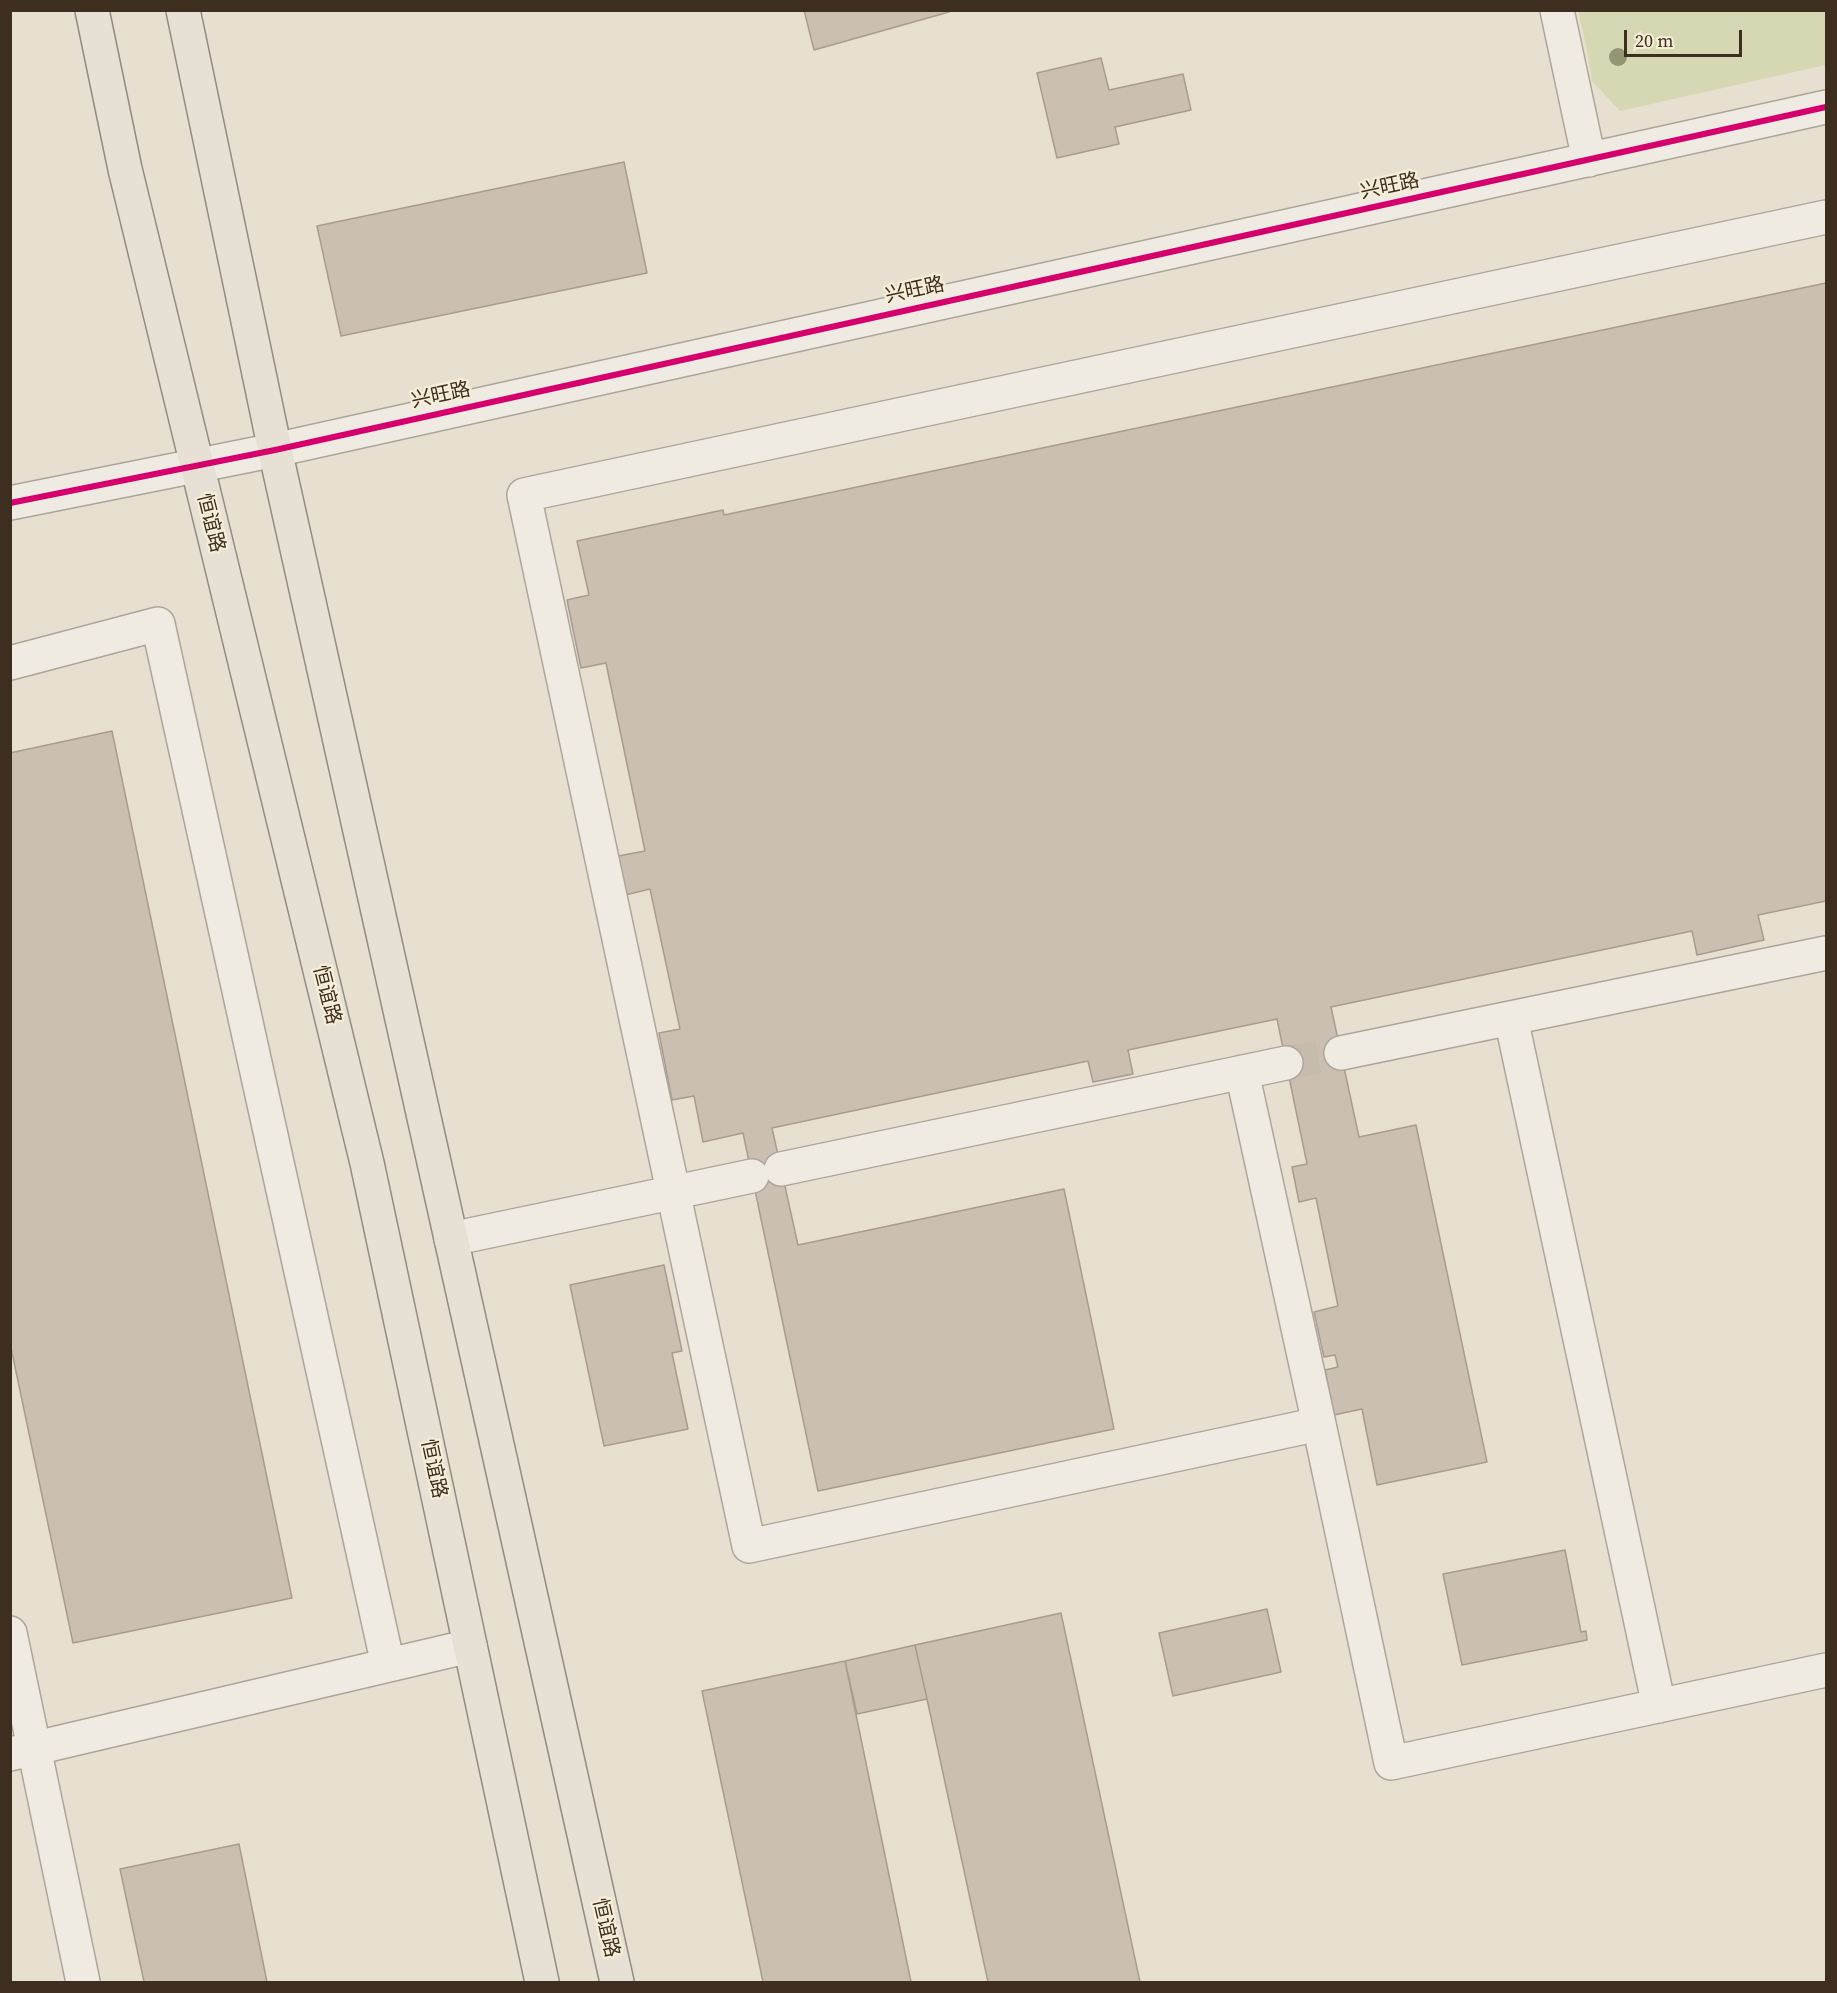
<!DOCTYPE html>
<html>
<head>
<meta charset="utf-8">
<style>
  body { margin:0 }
  #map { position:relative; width:1837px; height:1993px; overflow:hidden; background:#e7e0d1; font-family:"Source Serif 4",serif }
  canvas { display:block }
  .frame { position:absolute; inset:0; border:12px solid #3d2e20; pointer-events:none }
  .scale { position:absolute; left:1624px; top:30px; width:118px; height:27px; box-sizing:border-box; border:3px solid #3d2e20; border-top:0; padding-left:8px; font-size:18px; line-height:21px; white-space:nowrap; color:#3d2e20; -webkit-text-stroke:4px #f7eed8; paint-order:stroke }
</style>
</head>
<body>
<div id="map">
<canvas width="1837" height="1993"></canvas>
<div class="frame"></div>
<div class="scale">20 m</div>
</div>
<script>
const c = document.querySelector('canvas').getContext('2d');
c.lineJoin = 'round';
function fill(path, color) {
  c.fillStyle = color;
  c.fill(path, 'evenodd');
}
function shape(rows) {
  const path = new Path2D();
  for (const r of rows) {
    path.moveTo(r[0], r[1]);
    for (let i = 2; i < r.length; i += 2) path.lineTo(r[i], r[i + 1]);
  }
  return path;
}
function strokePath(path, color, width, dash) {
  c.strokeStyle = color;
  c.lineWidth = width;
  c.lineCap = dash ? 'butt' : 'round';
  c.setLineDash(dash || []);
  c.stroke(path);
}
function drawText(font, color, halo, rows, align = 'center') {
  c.font = font + ' "Source Serif 4","Noto Sans SC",serif';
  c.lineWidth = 4.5;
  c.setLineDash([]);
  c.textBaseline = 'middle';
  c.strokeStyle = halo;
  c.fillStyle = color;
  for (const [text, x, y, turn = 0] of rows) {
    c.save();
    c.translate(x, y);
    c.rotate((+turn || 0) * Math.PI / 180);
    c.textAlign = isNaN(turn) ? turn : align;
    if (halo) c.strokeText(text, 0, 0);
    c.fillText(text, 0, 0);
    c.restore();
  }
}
fill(shape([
  [1578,11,1826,11,1826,65,1620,111,1592,81,1587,50]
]), '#d6d7b3');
const building = shape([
  [804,10,948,10,949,12,814,50,804,10],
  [1101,58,1109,90,1183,74,1191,110,1115,127,1119,144,1057,158,1037,73,1101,58],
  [624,162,647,273,341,336,317,226,624,162],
  [1826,283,1826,901,1758,915,1764,940,1697,955,1692,931,1331,1007,1359,1137,1416,1125,1487,1462,1377,1485,1362,1409,1334,1415,1325,1370,1338,1367,1335,1355,1324,1357,1314,1312,1338,1306,1316,1198,1299,1202,1292,1167,1307,1164,1277,1019,1128,1050,1133,1074,1093,1082,1088,1061,772,1128,798,1245,1064,1189,1114,1429,818,1491,743,1133,703,1142,694,1096,672,1100,659,1033,680,1029,650,889,621,896,613,857,645,851,606,663,581,668,567,600,589,595,577,541,723,510,724,515,1826,283],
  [112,731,292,1598,73,1643,10,1343,10,753,112,731],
  [664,1265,682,1351,672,1353,688,1429,604,1446,570,1285,664,1265],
  [1565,1550,1581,1632,1586,1631,1587,1640,1462,1665,1443,1574,1565,1550],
  [1267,1609,1281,1672,1173,1696,1159,1633,1267,1609],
  [1061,1613,1140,1982,988,1982,927,1699,915,1645,1061,1613],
  [915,1645,927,1699,857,1714,845,1661,915,1645],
  [845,1661,911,1982,763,1982,702,1691,845,1661],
  [239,1844,267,1982,144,1982,120,1869,239,1844]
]);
fill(building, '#cbbfb2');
strokePath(building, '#a89c90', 1.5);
strokePath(shape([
  [1286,1063,1341,1053]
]), '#c5bcae', 33, [33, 16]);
const minor = shape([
  [1557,10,1589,160],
  [1826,217,524,495,749,1546,1319,1424,1391,1763,1826,1670],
  [10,503,275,450,1826,107],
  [10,663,158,624,388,1665],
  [1511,1018,1659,1706],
  [1341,1053,1826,953],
  [1242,1072,1319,1424],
  [781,1169,1286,1063],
  [451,1239,752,1176],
  [10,1633,83,1982],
  [10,1754,470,1646]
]);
const major = shape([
  [92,10,125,169,367,1163,542,1982],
  [183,10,275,450,617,1982]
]);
strokePath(minor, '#ada599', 36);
strokePath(major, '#928b80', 36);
strokePath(minor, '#efebe3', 33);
strokePath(major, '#e6e1d4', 33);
strokePath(shape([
  [10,503,275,450,1826,107]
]), '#d6006c', 6);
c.fillStyle = '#929673';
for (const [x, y] of [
  [1618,57]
]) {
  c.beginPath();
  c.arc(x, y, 9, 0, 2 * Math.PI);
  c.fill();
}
drawText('20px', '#3d2e20', '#f7eed8', [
  ["兴旺路",1390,187,-12],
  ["兴旺路",915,291,-12],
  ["兴旺路",441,396,-12],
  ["恒谊路",210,523,76],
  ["恒谊路",326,995,76],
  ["恒谊路",433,1469,78],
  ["恒谊路",605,1928,77]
]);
</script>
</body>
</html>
